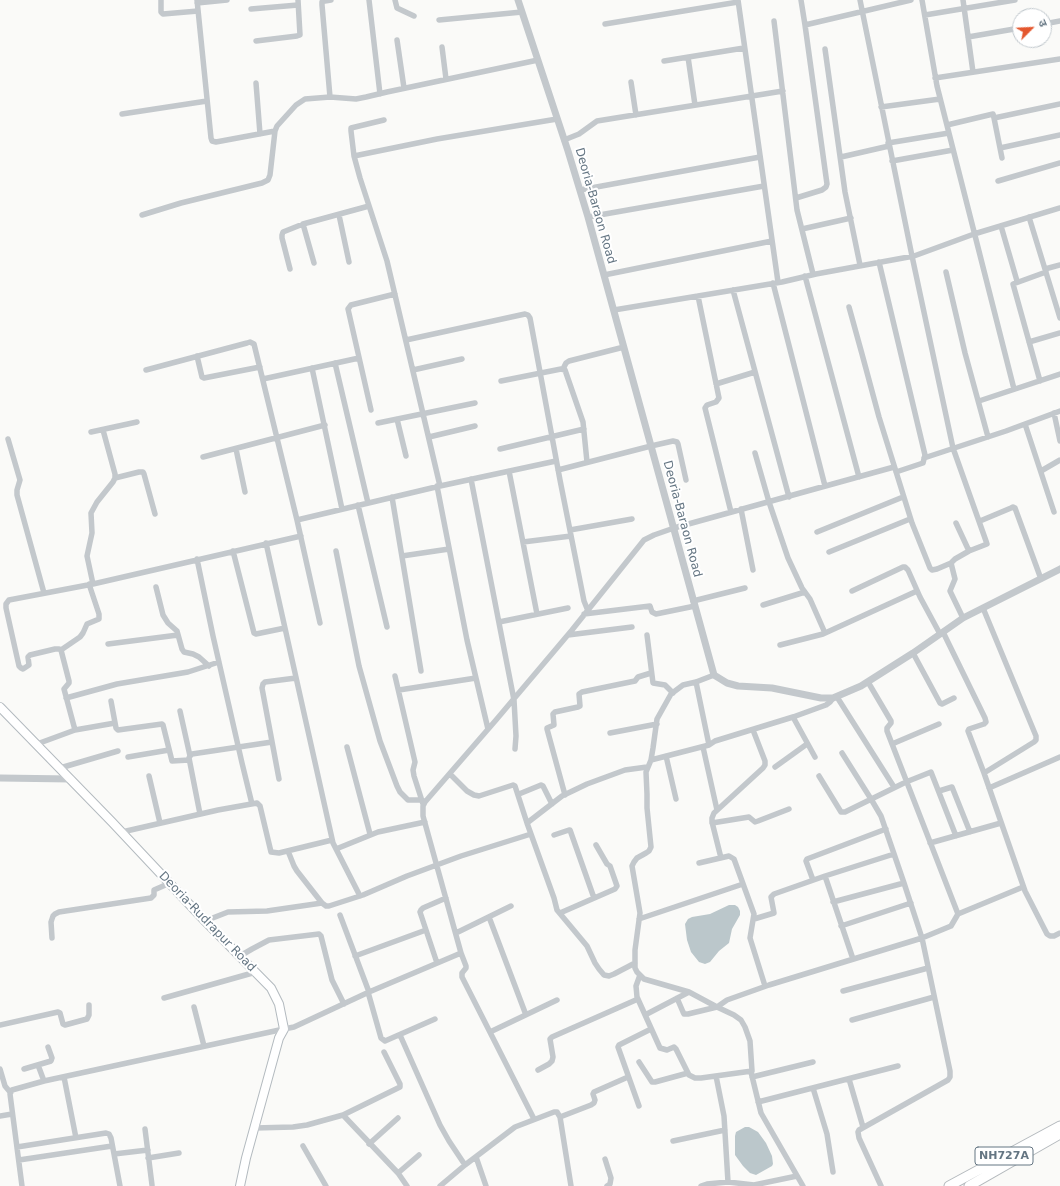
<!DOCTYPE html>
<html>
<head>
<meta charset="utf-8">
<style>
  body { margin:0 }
  #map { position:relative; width:1060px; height:1186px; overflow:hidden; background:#fafaf8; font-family:"DejaVu Sans","Noto Sans Devanagari",sans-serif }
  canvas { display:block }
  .north { position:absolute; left:1012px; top:8px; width:40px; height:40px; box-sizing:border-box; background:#fff; border:1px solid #c1c8cd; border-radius:50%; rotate:66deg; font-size:11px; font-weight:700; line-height:16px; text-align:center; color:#657683 }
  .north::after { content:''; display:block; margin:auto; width:14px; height:18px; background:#e4572e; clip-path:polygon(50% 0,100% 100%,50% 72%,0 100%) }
</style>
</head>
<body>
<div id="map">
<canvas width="1060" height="1186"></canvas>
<div class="north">उ</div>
</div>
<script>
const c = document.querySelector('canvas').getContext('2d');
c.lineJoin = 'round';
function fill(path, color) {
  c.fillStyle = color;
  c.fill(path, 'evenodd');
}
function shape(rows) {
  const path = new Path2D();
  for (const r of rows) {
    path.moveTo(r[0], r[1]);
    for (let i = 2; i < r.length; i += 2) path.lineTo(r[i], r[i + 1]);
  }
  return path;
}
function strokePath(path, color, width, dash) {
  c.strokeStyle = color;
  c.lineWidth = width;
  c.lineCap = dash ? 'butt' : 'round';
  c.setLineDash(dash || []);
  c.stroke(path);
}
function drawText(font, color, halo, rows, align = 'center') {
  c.font = font + ' "DejaVu Sans",sans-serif';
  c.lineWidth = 4;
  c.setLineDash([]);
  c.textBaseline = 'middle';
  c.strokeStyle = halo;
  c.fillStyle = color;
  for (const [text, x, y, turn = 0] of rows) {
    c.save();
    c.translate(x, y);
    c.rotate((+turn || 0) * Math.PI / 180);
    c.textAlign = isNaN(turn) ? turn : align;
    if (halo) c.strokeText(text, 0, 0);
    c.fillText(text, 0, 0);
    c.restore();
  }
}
fill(shape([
  [729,905,735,905,738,907,740,911,740,915,732,929,729,943,719,951,710,962,705,964,699,962,691,952,687,940,685,924,688,919,692,917,710,914],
  [745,1127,749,1127,758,1132,766,1143,772,1156,773,1164,772,1166,756,1175,750,1173,743,1166,735,1155,735,1136,736,1132]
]), '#bbc7cb');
const secondary = shape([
  [0,707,112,822,205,921,271,988,279,1004,284,1029,279,1038,246,1158,240,1186]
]);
const trunk = shape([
  [949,1186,1060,1126],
  [969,1186,1060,1134]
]);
strokePath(secondary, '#b3babf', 10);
strokePath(trunk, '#b4b9bd', 11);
strokePath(shape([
  [161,0,161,12,163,14,198,11],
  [197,0,211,138,212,141,216,142,275,131],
  [369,0,380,94],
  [395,0,397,8,414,16],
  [738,0,778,282],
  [860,0,912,256,953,448,986,541,987,544,969,551],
  [922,0,937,86,1014,389],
  [963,0,973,72],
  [197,3,227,0],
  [251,9,298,5],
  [925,15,1015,0],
  [439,20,522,12],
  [774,21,797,210,813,274],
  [605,24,738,2],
  [1044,24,1060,21],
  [805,25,911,0],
  [968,37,1020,28],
  [397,40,404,88],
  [256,41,297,36,300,35,298,0],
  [442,47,446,79],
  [825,49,845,192,860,265],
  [688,57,695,105],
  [664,61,744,48],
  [935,78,1060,59],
  [631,82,636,115],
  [256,83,260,134],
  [330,97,322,5,322,2,325,1,331,0],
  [881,107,940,99],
  [122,114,207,101],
  [994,118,1060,104],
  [384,120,351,128,351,131,354,156,360,178,387,261,440,486],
  [947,125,993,114,994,118,1002,158],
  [564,140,579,134,597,121,783,91],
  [888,143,949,133],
  [1000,148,1060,135],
  [354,156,437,139,557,119],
  [841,157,889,146],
  [892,161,953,150],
  [998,181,1060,163],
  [580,190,760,157],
  [796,198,822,190,826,187,827,184,805,25,801,0],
  [142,215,181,203,262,183,268,180,270,175,275,131,277,126,296,105,305,99,330,97,356,99,366,97,387,92,538,60],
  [339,215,349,262],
  [588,217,764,186],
  [1029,217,1060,318],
  [303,224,314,263],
  [1001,226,1017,281],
  [802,229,851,218],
  [879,262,925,455,923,463,896,472],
  [290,269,282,238,282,235,283,232,303,224,369,206],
  [1045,269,1060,265],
  [946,272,965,353,988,437],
  [604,275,772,241],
  [805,276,859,477],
  [773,283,825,486],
  [733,290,789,497],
  [698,296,719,398,716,402,707,405,705,408,731,512],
  [849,307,862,354,879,417,912,523,930,568,932,570,937,569,951,563],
  [614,310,782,282,816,274,914,256,974,234,1060,208],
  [406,340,525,314,528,315,530,318,560,480,584,601,588,611],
  [1029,342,1060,333],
  [197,356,202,377,204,378,260,367],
  [335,363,368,503],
  [312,368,342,509],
  [563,369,566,363,569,361,624,347],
  [146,370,247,343,250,342,254,344,297,520,320,623],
  [413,370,462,359],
  [263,379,359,358],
  [501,381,561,369,565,370,583,422,587,462],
  [1040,381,1013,284,1046,272],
  [716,384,755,372],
  [979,401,1060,374],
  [371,410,348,309,351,305,395,294],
  [1054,413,1060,441],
  [397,419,406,456],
  [378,423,475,403],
  [1025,424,1054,512],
  [91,432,137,422],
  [429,437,475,426],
  [8,439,20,480,17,490,17,495,44,593],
  [236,449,245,492],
  [500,449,584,429],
  [755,453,769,502,788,558,802,588,810,599,825,633],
  [203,457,325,425],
  [924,458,1006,431,1060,411],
  [558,470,651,446,673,441,677,442,678,444,686,480],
  [509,471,537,614],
  [1041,471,1060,460],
  [115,478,139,472,143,472,144,474,155,514],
  [471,479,514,700,516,736,515,749],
  [437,486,467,640,488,729],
  [392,497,421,671],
  [358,505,387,627],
  [741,509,753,570],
  [297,520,440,486,556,461],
  [980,521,1011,508,1013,507,1015,508,1041,579],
  [956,523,969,551,955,559,951,563,955,579,950,591,963,618],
  [570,530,632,519],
  [817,532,903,497],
  [523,542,571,536],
  [266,543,333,843,360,896],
  [233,551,254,633,256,634,285,628],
  [336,551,359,666,380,741,397,786,400,792,408,800,422,800],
  [829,552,910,519],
  [402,556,449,549],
  [197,559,213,636,242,763,252,804],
  [93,584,87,556,92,533,91,513,97,502,113,482,115,478,115,474,103,430],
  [156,587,163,615,168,623,177,631,182,649,184,652,193,654,199,657,209,666],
  [852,591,903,567,905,567,908,570,920,597,940,634],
  [693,601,745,588],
  [763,605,805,592],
  [983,608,1036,736,1036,740,1034,742,984,773,1025,891,1047,934,1050,936,1054,936,1060,933],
  [584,614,650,606,652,612,656,614,695,606],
  [499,622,568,608],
  [943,632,985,718,986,722,984,724,969,729,968,731,984,773],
  [568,635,632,627],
  [647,635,653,683,665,685,673,693],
  [108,644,178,635],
  [780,645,823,634,917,591],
  [61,650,80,637,83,633,87,624,99,619,99,614,89,584],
  [913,653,940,703,942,704,954,698],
  [714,675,696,682,683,685,671,694,657,719,653,748,651,760,646,772,647,794,647,808,651,847,649,851,646,853,637,858,634,862,632,866,640,913,635,950,635,968,637,972,644,979,689,992,717,1007,734,1015,741,1020,745,1027,750,1041,752,1071,751,1072,761,1113,803,1186],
  [395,676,415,762,413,770,414,776,423,804],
  [696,682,709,745],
  [868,682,891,721,891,723,887,728,887,731,958,914],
  [399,690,476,678],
  [837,697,894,787],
  [66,698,117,684,188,672,219,662],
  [111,701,116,728,118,730,162,724,163,725,172,761,189,760],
  [180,711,190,756],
  [793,717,815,757],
  [75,730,64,689,69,683,69,681,61,650,59,649,55,649,30,655,28,657,29,665,23,669,21,668,19,666,6,608,6,604,9,600,93,584,301,536],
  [610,733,657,724],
  [37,744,75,730,115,723],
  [892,744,939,724],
  [347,747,370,834],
  [703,747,717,810],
  [842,753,871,799,881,816,904,883,922,938,950,1071,950,1077,948,1080,859,1130,858,1132,859,1138,881,1186],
  [666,756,676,799],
  [128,757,169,750],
  [651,760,709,745,715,741,793,717,826,705,830,702,833,698],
  [775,767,807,744],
  [60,768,118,751],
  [450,774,467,791,474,795,479,796,513,785,515,786,527,823],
  [149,776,160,823],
  [819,776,841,812,845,812,906,782,931,772,956,836],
  [279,779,262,688,263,684,265,682,296,678],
  [989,788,1060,757],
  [939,791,952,787,970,832],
  [519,794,541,785,543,786,552,804],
  [565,795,547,729,547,728,554,725,553,714,555,712,578,707,580,706,579,694,582,692,635,681,638,677,651,673],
  [200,814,189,758,190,756,192,754,272,742],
  [712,823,749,817,755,822,758,821,789,809],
  [122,832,218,810,257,803,260,806,271,852,279,853,332,840],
  [554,835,569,830,570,830,594,898],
  [930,843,1001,823],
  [336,849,378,832,425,822],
  [288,851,294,866,297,871,322,903,326,906,329,906,363,895,407,876,461,856,531,834],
  [721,858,712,822,712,818,714,813,763,768,765,765,765,761,753,730],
  [699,863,729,856,734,859,754,914,750,938,765,986],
  [825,876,853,959],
  [813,880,806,861,807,859,886,829],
  [833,902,904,883],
  [560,913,615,889,617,886,610,866,607,864,596,845],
  [340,915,369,992],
  [489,917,526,1015],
  [639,919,743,884],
  [754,919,774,913,771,897,774,894,825,876,894,854],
  [205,921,228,912,267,911,322,903],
  [841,926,911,903],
  [456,933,511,906],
  [52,938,51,922,53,916,55,914,59,912,151,898,154,895,154,890,170,883],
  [461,953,466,966,466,968,462,973,462,977,534,1119],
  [240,956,252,949,269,940,319,934,321,936,332,980,344,1004],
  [355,956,426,930],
  [437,963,420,912,421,910,423,908,446,898],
  [635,963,614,974,609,976,604,975,599,969,595,963,587,946,557,910,554,898,527,823,562,796,587,784,625,770,647,767],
  [640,975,636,986,637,997,660,1048,667,1050,674,1047,676,1049,689,1075,695,1078,701,1078,752,1071],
  [843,991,928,968],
  [368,992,381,1038,385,1041,435,1019],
  [164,998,256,972],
  [677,998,683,1012,684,1014,688,1014,717,1007,727,1000,769,985,922,938,951,926,958,914,1023,887],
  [194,1007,204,1046],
  [645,1015,689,992],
  [852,1020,934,997],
  [0,1025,58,1012,60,1013,63,1024,65,1025,87,1019,89,1015,89,1005],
  [490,1032,557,1000],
  [400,1035,440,1125,449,1141,465,1165],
  [639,1062,652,1082,655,1082,688,1073],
  [38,1065,44,1081],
  [0,1069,5,1086,10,1092],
  [24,1069,51,1061,52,1058,48,1047],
  [538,1070,549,1064,552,1061,553,1057,550,1039,552,1037,638,999],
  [716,1076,724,1116,728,1182],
  [64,1077,76,1138],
  [752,1077,813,1062],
  [849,1079,863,1127],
  [813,1088,827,1134,833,1172],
  [758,1102,898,1066],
  [639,1106,618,1047,619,1045,651,1029],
  [343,1115,400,1087,400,1084,384,1052],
  [0,1116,12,1114],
  [560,1117,591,1105,594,1103,595,1100,593,1094,594,1092,628,1077],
  [255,1128,293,1127,307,1125,343,1115,398,1173,407,1186],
  [145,1129,152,1185],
  [673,1141,725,1130],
  [369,1144,398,1118],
  [303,1146,326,1186],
  [17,1147,106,1133,109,1134,111,1138,120,1186],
  [114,1154,148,1150],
  [476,1157,486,1186],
  [148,1158,179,1153],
  [605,1159,611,1178,610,1184,607,1186],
  [19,1160,112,1146],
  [398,1173,419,1155],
  [22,1186,10,1094,12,1090,44,1081,284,1029,294,1027,369,992,461,953,423,816,423,806,425,802,496,720,572,630,644,540,654,535,674,528,894,467],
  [440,1186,465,1165,515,1127,554,1112,557,1112,560,1117,571,1186],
  [701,1186,707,1184,728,1182,754,1185,797,1176]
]), '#c3c8cc', 5.5);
strokePath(shape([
  [518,0,568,151,588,217,714,675,727,683,738,686,772,688,821,698,833,698,861,686,913,653,963,618,1060,569],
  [0,778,71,779]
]), '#c3c8cc', 7);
strokePath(secondary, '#fff', 8);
strokePath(trunk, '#fff', 9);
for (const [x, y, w] of [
  [1004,1156,58]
]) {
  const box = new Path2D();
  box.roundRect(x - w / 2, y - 9, w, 18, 3);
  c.fillStyle = '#fff';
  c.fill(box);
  strokePath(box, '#657683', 1);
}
drawText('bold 11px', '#657683', null, [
  ["NH727A",1004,1156]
]);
drawText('12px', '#657683', '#fff', [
  ["Deoria-Baraon Road",595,206,74],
  ["Deoria-Baraon Road",682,519,75],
  ["Deoria-Rudrapur Road",207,922,46]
]);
</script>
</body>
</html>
